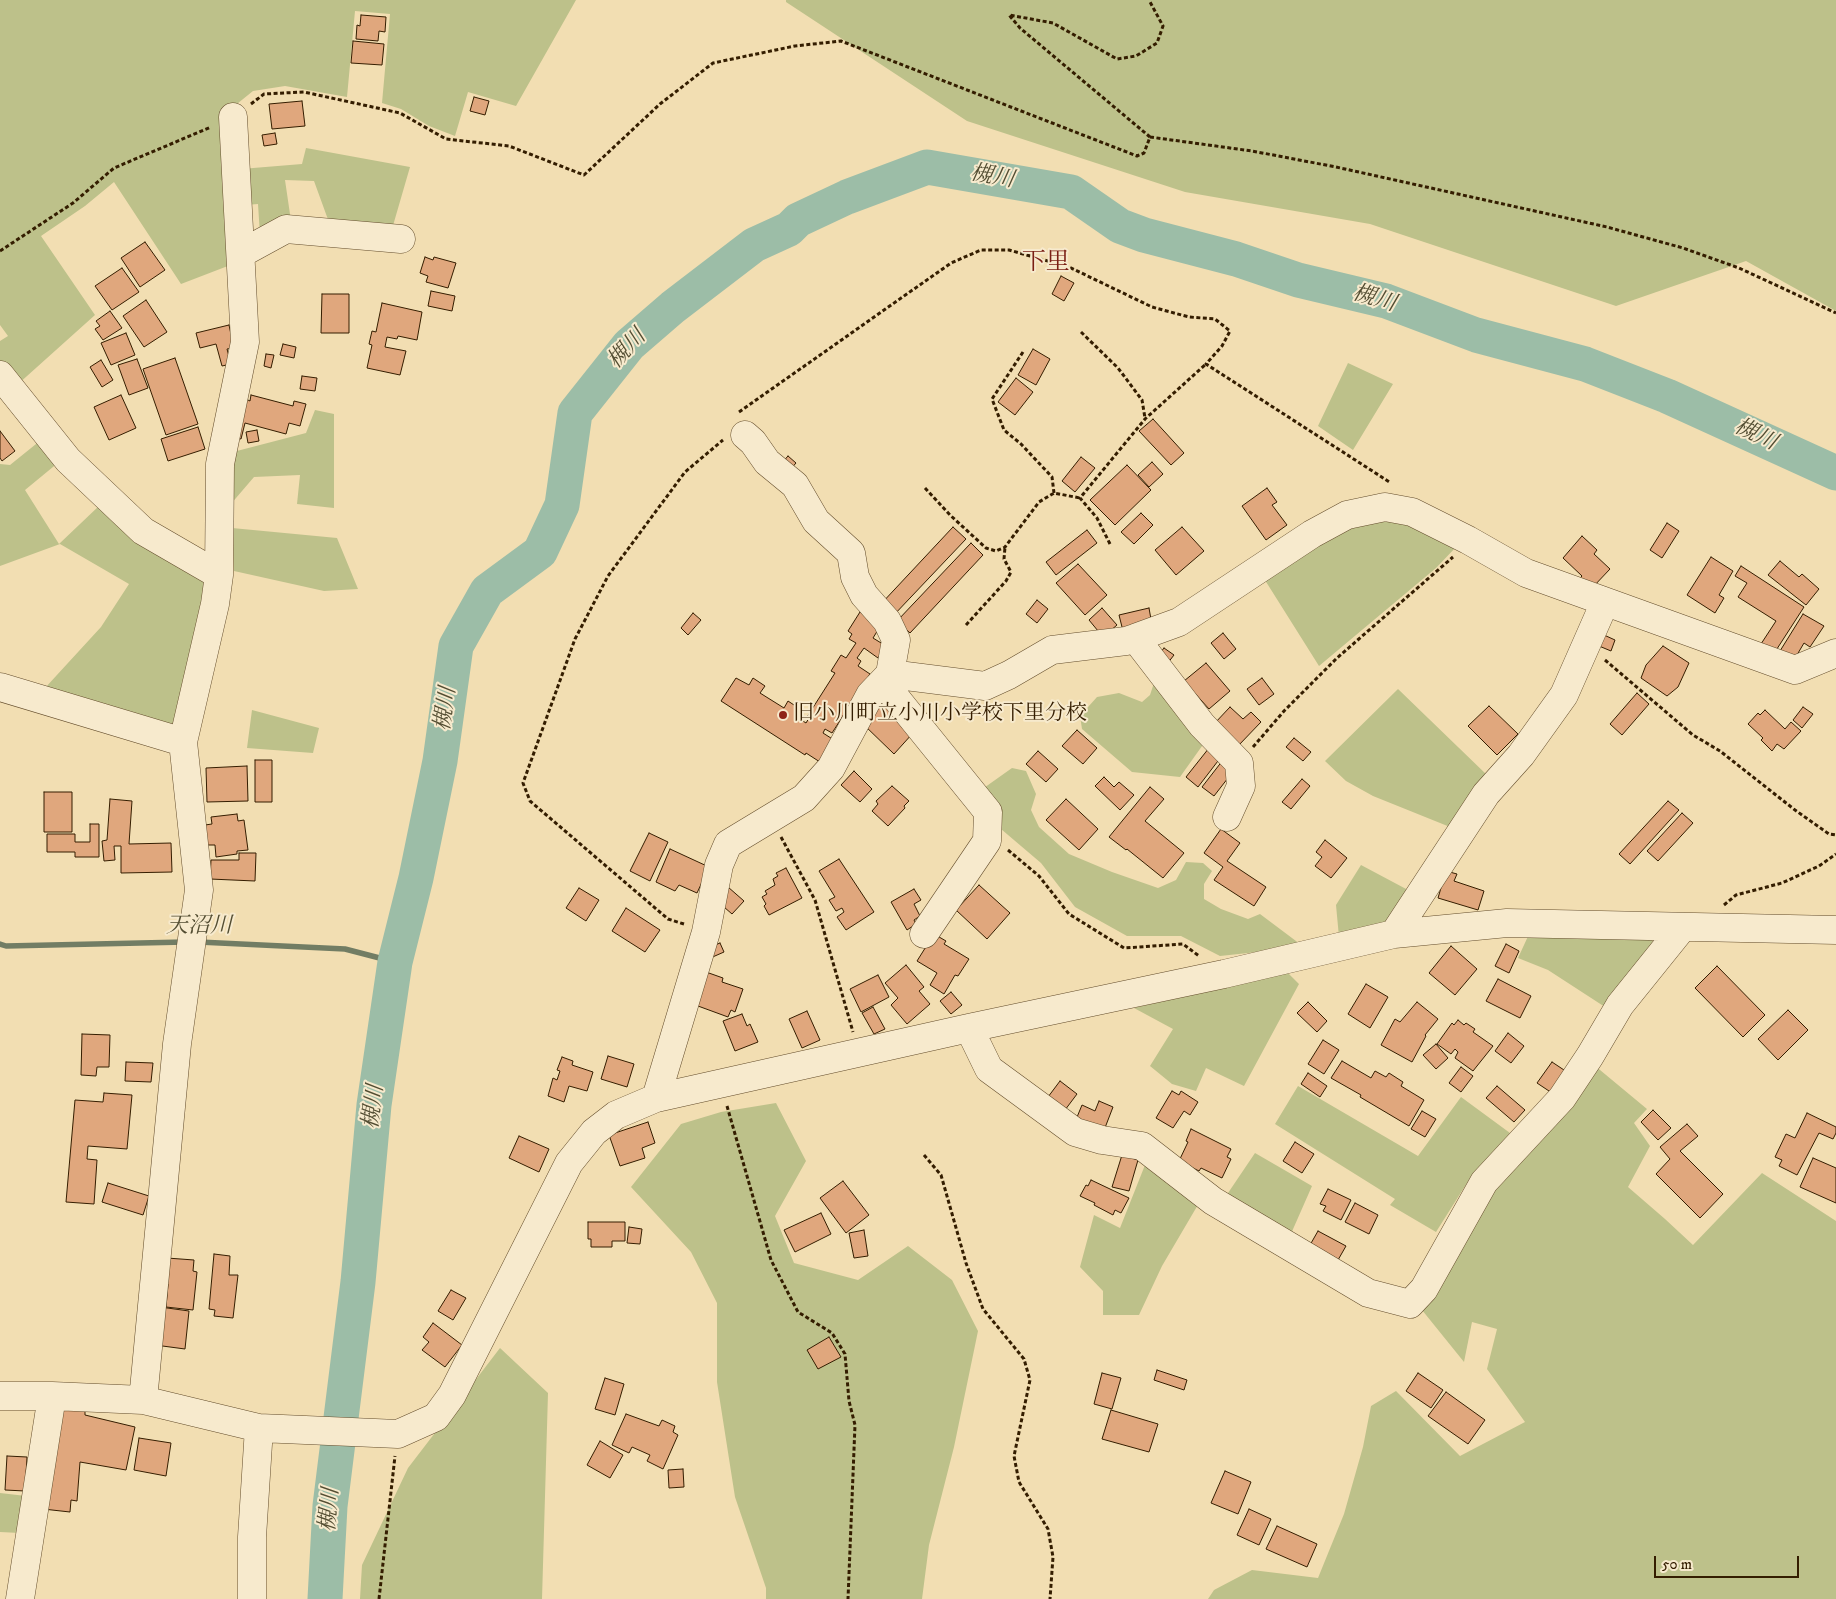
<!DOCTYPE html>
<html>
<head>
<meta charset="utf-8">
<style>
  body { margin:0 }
  #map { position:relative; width:1836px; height:1599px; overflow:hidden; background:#f2deb2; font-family:"IM FELL DW Pica",serif }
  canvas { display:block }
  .scale { position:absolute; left:1654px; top:1556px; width:145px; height:22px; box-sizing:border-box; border:2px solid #341d00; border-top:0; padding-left:6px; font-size:15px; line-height:18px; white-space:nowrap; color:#341d00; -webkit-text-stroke:4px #f7eacd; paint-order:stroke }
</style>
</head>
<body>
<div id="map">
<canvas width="1836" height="1599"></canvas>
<div class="scale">50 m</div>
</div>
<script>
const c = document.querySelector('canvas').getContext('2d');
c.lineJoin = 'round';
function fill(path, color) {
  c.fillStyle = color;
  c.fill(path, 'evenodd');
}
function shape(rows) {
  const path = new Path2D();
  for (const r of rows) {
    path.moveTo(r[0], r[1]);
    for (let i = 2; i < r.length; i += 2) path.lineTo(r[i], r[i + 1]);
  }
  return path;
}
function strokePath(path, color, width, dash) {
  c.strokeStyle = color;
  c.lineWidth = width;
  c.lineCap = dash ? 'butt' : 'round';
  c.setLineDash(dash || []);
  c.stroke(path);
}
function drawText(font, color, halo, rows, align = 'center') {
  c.font = font + ' "IM FELL DW Pica","Noto Serif JP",serif';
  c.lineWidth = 4;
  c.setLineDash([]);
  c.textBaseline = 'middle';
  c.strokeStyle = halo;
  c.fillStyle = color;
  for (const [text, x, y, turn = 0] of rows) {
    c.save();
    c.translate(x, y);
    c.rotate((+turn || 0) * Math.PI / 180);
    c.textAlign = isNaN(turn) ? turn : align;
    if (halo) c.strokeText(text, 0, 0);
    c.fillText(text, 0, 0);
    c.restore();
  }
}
fill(shape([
  [0,0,576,0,516,106,468,92,455,136,429,126,401,109,382,103,390,14,355,11,347,97,285,86,253,91,222,116,233,264,181,284,114,182,85,206,41,236,95,315,17,385,0,365,0,341,8,336,0,325],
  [786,0,1836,0,1836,311,1746,261,1616,306,1370,224,1185,192,967,121,786,2],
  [306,148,410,167,392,229,330,225,314,181,285,180,291,221,260,235,258,204,245,205,241,169,302,164],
  [1348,363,1393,384,1353,450,1318,426],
  [315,410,334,414,334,508,297,504,300,475,254,477,230,505,233,452,306,433],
  [41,440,59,462,25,490,59,544,100,505,209,579,176,728,45,688,101,627,129,584,60,544,0,566,0,464,10,465],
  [1377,516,1416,521,1458,545,1436,568,1319,666,1263,577,1340,525],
  [232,528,337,538,358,589,324,591,234,571],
  [1156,677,1207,739,1180,777,1132,772,1082,729,1080,716,1097,697,1119,693,1142,702,1150,695],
  [1398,689,1488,776,1450,827,1373,796,1346,781,1325,761],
  [252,710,319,728,313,753,247,748],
  [1012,768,1026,771,1036,794,1031,810,1039,827,1069,854,1112,872,1158,888,1176,880,1186,862,1203,863,1212,871,1204,884,1204,899,1221,909,1248,919,1260,914,1304,947,1220,956,1181,936,1127,936,1075,907,1041,863,1001,829,981,790],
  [1361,865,1408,890,1385,928,1339,937,1336,905],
  [1530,932,1651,937,1654,945,1605,1007,1548,970,1518,958],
  [1287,972,1299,984,1244,1086,1206,1068,1196,1091,1172,1084,1150,1066,1173,1029,1134,1008],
  [1594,1065,1647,1109,1634,1123,1650,1146,1628,1187,1665,1219,1693,1245,1762,1173,1836,1221,1836,1599,1208,1599,1214,1590,1252,1570,1318,1578,1344,1514,1363,1447,1371,1406,1396,1391,1460,1456,1525,1422,1487,1369,1497,1329,1472,1322,1464,1362,1422,1310,1492,1188],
  [1298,1086,1418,1156,1461,1097,1510,1133,1472,1175,1436,1232,1390,1205,1395,1199,1275,1124],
  [776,1103,806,1161,775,1216,794,1263,858,1280,908,1246,952,1280,978,1331,954,1447,929,1545,922,1599,766,1599,766,1588,735,1497,717,1382,717,1303,691,1252,631,1187,681,1124,721,1112],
  [1255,1153,1312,1186,1290,1236,1226,1196],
  [1145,1165,1199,1203,1162,1266,1139,1315,1103,1315,1103,1291,1080,1267,1094,1215,1120,1228],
  [500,1348,548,1393,542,1599,360,1599,362,1565,408,1468],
  [0,1493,26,1496,20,1533,0,1532]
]), '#bdc18a');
strokePath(shape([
  [199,942,345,949,395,962],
  [0,944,6,946,185,942]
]), '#727d64', 5.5);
strokePath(shape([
  [325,1599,330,1506,358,1282,374,1105,395,962,416,878,440,761,456,646,487,591,540,552,562,505,575,413,629,345,673,307,754,245,789,229,798,220,847,197,927,167,1071,192,1120,226,1144,235,1236,259,1298,280,1386,301,1476,335,1585,364,1667,396,1836,473]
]), '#9cbda7', 35);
const building = shape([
  [361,15,386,17,385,32,379,31,378,41,356,39,357,25,360,26,361,15],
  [353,41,384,44,382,65,351,63,353,41],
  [474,97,489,101,485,115,470,111,474,97],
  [302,101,305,126,272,129,269,104,302,101],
  [275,133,277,144,264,146,262,135,275,133],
  [145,242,165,270,140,287,121,258,145,242],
  [425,257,433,260,434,257,456,263,448,288,426,282,428,276,420,273,425,257],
  [122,268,139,292,112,310,95,286,122,268],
  [1061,276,1074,283,1064,301,1052,294,1061,276],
  [431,291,455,296,452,311,428,306,431,291],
  [322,294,349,294,349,333,321,333,322,294],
  [146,300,167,332,144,347,123,316,146,300],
  [382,303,422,312,417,340,398,336,397,339,387,337,385,347,406,351,400,375,367,368,372,345,369,344,372,331,376,332,382,303],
  [110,311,122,328,103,340,95,329,100,326,96,321,110,311],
  [229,325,234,348,227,349,231,364,222,366,216,344,200,348,196,333,229,325],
  [126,333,135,355,111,365,101,343,126,333],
  [283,344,296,347,294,358,280,355,283,344],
  [1033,349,1050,359,1036,385,1018,375,1033,349],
  [266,354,274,355,271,368,264,366,266,354],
  [175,358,198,424,166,435,143,369,175,358],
  [137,359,148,388,129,395,118,365,137,359],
  [101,360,113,380,102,387,90,367,101,360],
  [302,376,317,378,315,391,300,389,302,376],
  [1016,378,1033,392,1015,415,998,402,1016,378],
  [121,395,136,428,109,440,94,407,121,395],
  [251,395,293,406,294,401,306,404,300,426,289,423,286,434,245,423,241,439,228,436,246,399,250,401,251,395],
  [1153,419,1184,453,1171,465,1139,431,1153,419],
  [198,427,205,449,168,461,161,439,198,427],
  [257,430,259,441,248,443,246,432,257,430],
  [0,431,15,451,2,461,0,458,0,431],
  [788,456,796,463,789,471,781,464,788,456],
  [1081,457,1095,468,1075,492,1062,481,1081,457],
  [1152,462,1163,474,1149,487,1138,475,1152,462],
  [1127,465,1151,490,1115,525,1090,500,1127,465],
  [1267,488,1277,502,1272,505,1287,525,1266,540,1242,506,1267,488],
  [1141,513,1153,525,1134,544,1121,532,1141,513],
  [1667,523,1679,531,1662,558,1650,550,1667,523],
  [953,527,966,539,892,617,880,605,953,527],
  [1182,527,1204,551,1176,575,1155,550,1182,527],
  [1087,530,1097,543,1056,575,1046,562,1087,530],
  [1582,536,1597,550,1594,554,1610,569,1592,588,1580,578,1582,576,1563,558,1582,536],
  [971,543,983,555,910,633,897,621,971,543],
  [1711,557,1733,571,1719,595,1724,598,1715,613,1687,595,1711,557],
  [1780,561,1799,577,1802,574,1819,589,1806,605,1768,575,1780,561],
  [1078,564,1107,595,1085,615,1056,583,1078,564],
  [1741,566,1804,607,1773,655,1759,647,1776,621,1738,597,1747,583,1735,576,1741,566],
  [1037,600,1048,609,1037,623,1026,614,1037,600],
  [1102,608,1117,625,1103,637,1089,620,1102,608],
  [1149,608,1152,625,1123,631,1119,615,1149,608],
  [860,612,881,625,873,638,886,646,878,658,864,648,857,658,861,661,858,666,870,674,832,733,825,729,823,733,834,740,820,762,806,753,805,755,721,701,736,678,749,685,753,678,765,686,760,693,784,708,788,701,800,709,795,716,806,723,809,718,807,717,835,673,831,671,841,655,846,658,856,643,849,639,852,634,848,631,860,612],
  [693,613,701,620,688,635,681,628,693,613],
  [1803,614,1824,626,1810,647,1804,643,1794,660,1780,651,1803,614],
  [1223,633,1236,649,1224,659,1211,643,1223,633],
  [1604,635,1615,640,1611,651,1599,646,1604,635],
  [1663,646,1689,663,1678,687,1667,696,1641,678,1646,665,1663,646],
  [1164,648,1174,655,1167,664,1157,657,1164,648],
  [1206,663,1230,691,1209,709,1184,681,1206,663],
  [1262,678,1274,694,1259,705,1247,689,1262,678],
  [1637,693,1649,704,1622,735,1610,724,1637,693],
  [881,703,913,733,894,754,862,723,881,703],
  [1489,706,1518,734,1497,755,1468,726,1489,706],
  [1230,707,1243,719,1251,712,1261,722,1238,746,1214,724,1230,707],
  [1803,707,1813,714,1802,728,1793,720,1803,707],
  [1765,710,1785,729,1791,722,1801,731,1784,749,1777,744,1772,751,1761,740,1763,738,1748,724,1758,713,1760,715,1765,710],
  [1077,730,1097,748,1083,764,1062,746,1077,730],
  [1294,738,1311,752,1303,761,1286,747,1294,738],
  [1209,748,1221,757,1198,787,1186,777,1209,748],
  [1038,751,1058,769,1046,782,1026,764,1038,751],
  [255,760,272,760,272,802,255,802,255,760],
  [1223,760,1235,769,1214,796,1202,787,1223,760],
  [247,766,248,801,207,802,206,768,247,766],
  [854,771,872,789,860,802,841,785,854,771],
  [1104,777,1114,787,1119,782,1134,795,1120,810,1095,786,1104,777],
  [1302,779,1310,786,1291,809,1282,802,1302,779],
  [892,786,909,801,904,806,905,808,888,826,872,811,878,804,876,801,892,786],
  [1150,787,1164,799,1145,821,1184,853,1163,878,1127,849,1126,850,1109,837,1150,787],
  [44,792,72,792,72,832,44,832,44,792],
  [110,799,132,801,129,844,171,843,172,872,121,873,121,846,114,846,115,860,104,861,102,841,107,840,110,799],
  [1066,799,1098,829,1079,850,1046,820,1066,799],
  [1668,801,1679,810,1630,864,1619,854,1668,801],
  [1682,813,1693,823,1658,861,1647,851,1682,813],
  [237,814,238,821,244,820,248,850,237,851,237,854,216,857,215,845,207,845,205,825,212,824,211,817,237,814],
  [90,824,99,824,99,857,75,857,75,852,47,852,47,834,75,834,75,842,90,842,90,824],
  [1221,829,1240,843,1227,861,1266,887,1254,906,1214,880,1223,867,1204,853,1221,829],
  [649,833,668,842,650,881,630,871,649,833],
  [1325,840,1347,858,1331,878,1315,866,1322,857,1316,852,1325,840],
  [670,849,709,867,697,893,679,885,675,891,656,882,670,849],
  [239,853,256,853,255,881,210,879,211,860,239,860,239,853],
  [839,859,874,912,846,930,837,917,844,912,842,908,836,911,829,900,835,897,819,871,839,859],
  [786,868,802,898,769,915,764,906,766,904,762,897,767,894,765,891,775,885,773,879,778,876,776,873,786,868],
  [1446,871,1457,874,1454,881,1484,891,1478,910,1438,898,1446,871],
  [979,885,1010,913,987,939,956,910,979,885],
  [728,887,744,901,732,914,716,900,728,887],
  [579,888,599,900,586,921,566,908,579,888],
  [914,889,921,900,914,904,920,916,914,920,916,924,907,930,891,902,914,889],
  [626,908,660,930,645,952,612,931,626,908],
  [934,934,946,941,944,944,969,959,958,976,955,975,944,994,930,985,937,973,917,961,934,934],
  [720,943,724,952,708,959,703,950,720,943],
  [1506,944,1519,951,1509,973,1495,966,1506,944],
  [1451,946,1477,969,1455,995,1429,973,1451,946],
  [906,965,924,987,919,991,930,1004,907,1024,891,1005,898,998,885,983,906,965],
  [1717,966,1765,1015,1743,1037,1695,988,1717,966],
  [706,972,723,978,722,982,743,989,735,1012,731,1010,728,1017,698,1006,706,972],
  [878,975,889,997,861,1012,850,989,878,975],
  [1498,979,1531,996,1520,1018,1486,1001,1498,979],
  [1366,984,1388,997,1370,1028,1348,1014,1366,984],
  [951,992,962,1005,951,1014,940,1001,951,992],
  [1308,1002,1327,1021,1317,1032,1297,1013,1308,1002],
  [1417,1002,1438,1019,1425,1035,1426,1036,1412,1062,1381,1045,1395,1019,1400,1022,1417,1002],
  [873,1007,885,1029,874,1034,862,1013,873,1007],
  [1788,1010,1808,1030,1778,1060,1758,1039,1788,1010],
  [807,1011,820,1040,802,1048,789,1019,807,1011],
  [742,1014,747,1026,750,1024,758,1042,735,1051,723,1021,742,1014],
  [1458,1020,1464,1025,1466,1023,1475,1029,1473,1032,1493,1046,1473,1071,1455,1058,1458,1052,1455,1049,1451,1054,1437,1044,1452,1023,1454,1025,1458,1020],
  [1508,1033,1524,1046,1511,1063,1495,1051,1508,1033],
  [82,1034,110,1035,109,1067,97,1067,96,1076,81,1075,82,1034],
  [1323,1040,1339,1050,1324,1074,1308,1064,1323,1040],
  [1436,1044,1448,1058,1436,1069,1423,1055,1436,1044],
  [608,1056,634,1064,627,1087,601,1079,608,1056],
  [562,1057,573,1061,572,1065,593,1072,587,1091,569,1086,564,1102,548,1096,553,1078,557,1080,560,1071,557,1070,562,1057],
  [1342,1061,1371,1078,1375,1071,1386,1077,1389,1073,1403,1082,1401,1086,1424,1100,1409,1126,1360,1097,1361,1095,1331,1078,1342,1061],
  [126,1062,153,1063,151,1082,125,1081,126,1062],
  [1552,1062,1567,1072,1552,1093,1537,1083,1552,1062],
  [1461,1067,1473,1076,1461,1092,1449,1083,1461,1067],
  [1308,1073,1327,1086,1320,1097,1301,1084,1308,1073],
  [1060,1081,1077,1094,1065,1110,1048,1097,1060,1081],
  [1497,1086,1525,1110,1514,1122,1486,1098,1497,1086],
  [1172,1091,1179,1095,1181,1091,1198,1102,1190,1115,1184,1111,1173,1128,1156,1118,1172,1091],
  [104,1093,132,1095,127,1149,88,1146,87,1159,97,1160,94,1204,66,1202,75,1100,103,1102,104,1093],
  [1099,1101,1113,1107,1103,1133,1075,1122,1082,1105,1095,1111,1099,1101],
  [1653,1110,1671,1128,1658,1140,1641,1122,1653,1110],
  [1422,1111,1436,1119,1425,1137,1411,1129,1422,1111],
  [1807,1113,1836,1127,1836,1133,1833,1139,1819,1133,1797,1175,1779,1166,1782,1160,1775,1157,1786,1134,1795,1138,1807,1113],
  [648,1122,655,1143,642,1148,645,1158,620,1166,609,1135,648,1122],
  [1687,1124,1698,1136,1680,1151,1723,1194,1700,1218,1656,1174,1670,1159,1660,1147,1687,1124],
  [1191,1129,1231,1149,1227,1157,1231,1159,1222,1178,1201,1168,1199,1171,1179,1161,1188,1142,1186,1141,1191,1129],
  [519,1136,549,1149,539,1172,509,1158,519,1136],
  [1295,1142,1314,1154,1302,1173,1283,1161,1295,1142],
  [1122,1155,1138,1160,1129,1191,1112,1187,1122,1155],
  [1813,1158,1836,1168,1836,1203,1800,1187,1813,1158],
  [1091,1180,1129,1198,1121,1213,1115,1210,1113,1215,1094,1205,1095,1203,1080,1196,1086,1185,1088,1186,1091,1180],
  [843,1181,869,1215,846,1233,820,1198,843,1181],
  [108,1183,149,1196,143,1215,102,1202,108,1183],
  [1328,1189,1351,1200,1341,1220,1323,1211,1326,1206,1320,1204,1328,1189],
  [1355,1203,1378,1215,1369,1234,1345,1222,1355,1203],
  [821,1213,831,1234,795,1252,784,1230,821,1213],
  [588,1222,625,1222,625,1241,612,1241,612,1247,591,1247,591,1239,588,1239,588,1222],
  [629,1227,642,1229,640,1244,627,1243,629,1227],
  [864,1230,868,1256,854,1258,849,1233,864,1230],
  [1318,1231,1346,1246,1338,1260,1310,1245,1318,1231],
  [214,1254,230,1256,229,1275,238,1275,233,1318,214,1316,215,1310,209,1309,214,1254],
  [167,1258,194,1260,193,1271,197,1272,193,1310,166,1307,168,1284,164,1284,167,1258],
  [451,1290,466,1298,453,1320,438,1311,451,1290],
  [160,1307,189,1311,185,1349,155,1345,160,1307],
  [433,1323,462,1345,445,1367,422,1350,429,1342,423,1337,433,1323],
  [829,1337,841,1357,818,1369,807,1350,829,1337],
  [1157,1370,1187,1380,1184,1390,1154,1380,1157,1370],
  [1102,1373,1121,1378,1112,1409,1094,1404,1102,1373],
  [1418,1373,1443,1390,1431,1408,1406,1391,1418,1373],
  [605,1378,624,1384,615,1415,595,1409,605,1378],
  [1446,1392,1485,1420,1468,1444,1428,1416,1446,1392],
  [53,1406,85,1410,85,1415,135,1427,126,1470,80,1462,77,1501,71,1500,70,1512,43,1509,53,1406],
  [1111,1410,1158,1424,1149,1452,1102,1439,1111,1410],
  [626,1414,659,1426,662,1420,675,1426,673,1432,678,1435,663,1469,647,1461,650,1455,632,1447,629,1453,612,1445,626,1414],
  [139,1438,171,1443,166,1476,134,1470,139,1438],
  [600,1441,623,1455,610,1478,587,1465,600,1441],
  [7,1456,27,1457,25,1491,5,1490,7,1456],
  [683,1469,684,1487,669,1488,668,1470,683,1469],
  [1225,1471,1251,1482,1238,1514,1211,1503,1225,1471],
  [1249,1509,1271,1519,1259,1545,1237,1535,1249,1509],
  [1277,1526,1317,1544,1307,1567,1266,1549,1277,1526]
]);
fill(building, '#e0a77d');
strokePath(building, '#341d00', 1);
const minor = shape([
  [242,253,286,229,401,239],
  [0,375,68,460,143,531,219,575],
  [745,435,753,442,767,462,795,485,816,521,851,553,855,577,864,595,887,621,896,640,890,674],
  [1135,638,1202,725,1239,763,1241,786,1227,817],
  [883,682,988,812,987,841,924,934],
  [0,687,183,742],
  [1394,934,1486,794,1521,755,1564,695,1605,602],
  [969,1028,989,1069,1075,1132,1102,1140,1142,1146,1213,1201,1368,1293,1410,1304,1424,1289,1484,1182,1562,1098,1590,1056,1620,1005,1682,928],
  [656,1098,706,932,719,865,728,844,804,798,831,768,870,695,890,674,985,686,1009,675,1052,650,1126,641,1135,638,1179,622,1312,534,1347,515,1385,507,1412,512,1468,540,1526,573,1795,670,1836,653],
  [0,1396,52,1396,143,1400,259,1428,398,1434,436,1417,452,1395,569,1163,594,1132,616,1115,656,1098,969,1028,1224,974,1394,934,1507,923,1836,930],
  [143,1400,177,1044,199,890,183,742,215,604,219,575,220,464,245,342,233,117],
  [20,1599,52,1396],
  [252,1599,252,1537,259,1428]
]);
strokePath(minor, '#644d2c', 29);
strokePath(shape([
  [251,104,264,94,304,92,400,113,446,139,509,146,584,175,660,104,713,63,795,46,841,41,1137,156,1144,153,1150,137,1020,28,1009,15,1053,23,1117,59,1136,56,1157,43,1163,26,1149,0],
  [1150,137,1252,151,1336,167,1607,227,1683,248,1739,268,1836,313],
  [0,251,73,203,114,168,211,127],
  [1081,332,1118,368,1142,400,1145,418],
  [1023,352,992,399,1004,430,1021,444,1052,477,1054,493],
  [739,412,951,263,981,250,1009,250,1069,267,1152,307,1189,317,1215,319,1230,331,1222,346,1206,364,1391,483],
  [925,488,950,515,986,548,996,551,1005,547,1039,502,1054,493,1080,498],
  [1110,544,1097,518,1080,498,1145,419,1206,364],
  [966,625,1006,581,1011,572,1004,559,1005,547],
  [1605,660,1693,735,1720,751,1795,810,1829,834,1836,835],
  [1253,747,1284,711,1337,658,1453,557],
  [781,837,815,900,853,1032],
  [1008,850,1039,876,1069,914,1124,948,1183,944,1199,956],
  [1724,905,1736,895,1782,883,1819,866,1836,854],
  [684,924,668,919,530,801,523,783,575,639,608,576,685,472,723,440],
  [727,1106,771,1260,798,1312,832,1333,845,1354,849,1401,855,1425,848,1599],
  [924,1155,941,1175,966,1263,983,1309,1024,1359,1030,1380,1014,1456,1019,1482,1048,1529,1053,1557,1050,1599],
  [379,1599,395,1456]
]), '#341d00', 3, [4, 2.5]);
strokePath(minor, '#f7eacd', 28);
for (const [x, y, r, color] of [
  [783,715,5,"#8f2418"]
]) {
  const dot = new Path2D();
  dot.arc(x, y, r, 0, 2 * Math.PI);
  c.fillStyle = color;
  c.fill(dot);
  strokePath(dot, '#f7eacd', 2);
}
drawText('21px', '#341d00', '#f7eacd', [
  ["旧小川町立小川小学校下里分校",793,715]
], 'left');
drawText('italic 22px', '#534d32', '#f7eacd', [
  ["槻川",992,178,10],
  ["槻川",1374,300,16],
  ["槻川",628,350,-47],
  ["槻川",1755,436,25],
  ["槻川",447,709,-82],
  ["天沼川",199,927],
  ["槻川",375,1107,-83],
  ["槻川",331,1510,-85]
]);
drawText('24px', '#7a1f14', '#f7eacd', [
  ["下里",1046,264]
]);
</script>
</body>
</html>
